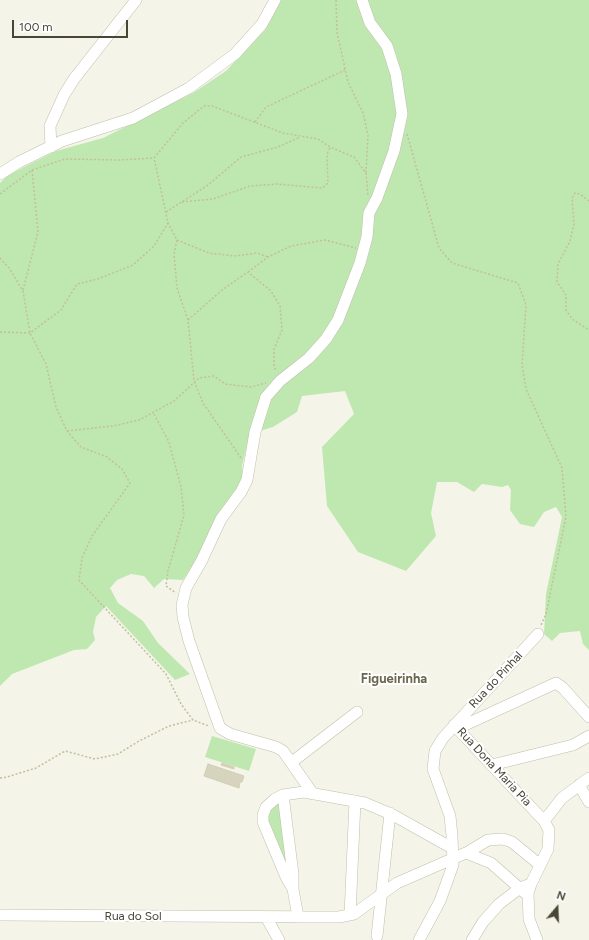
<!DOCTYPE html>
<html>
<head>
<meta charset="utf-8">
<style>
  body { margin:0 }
  #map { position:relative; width:589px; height:940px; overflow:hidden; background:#f4f4e8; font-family:Figtree,sans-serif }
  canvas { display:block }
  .north { position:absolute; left:537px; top:888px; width:40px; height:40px; -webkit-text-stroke:3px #fff; paint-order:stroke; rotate:19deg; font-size:11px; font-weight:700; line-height:16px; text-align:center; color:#484637 }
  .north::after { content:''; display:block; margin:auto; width:14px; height:18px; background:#484637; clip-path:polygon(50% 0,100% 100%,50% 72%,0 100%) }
  .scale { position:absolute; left:12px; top:20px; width:116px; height:18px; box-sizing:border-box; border:2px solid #484637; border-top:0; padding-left:5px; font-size:12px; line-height:14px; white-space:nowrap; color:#484637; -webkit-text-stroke:3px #fff; paint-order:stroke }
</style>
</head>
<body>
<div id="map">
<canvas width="589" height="940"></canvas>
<div class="north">N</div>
<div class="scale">100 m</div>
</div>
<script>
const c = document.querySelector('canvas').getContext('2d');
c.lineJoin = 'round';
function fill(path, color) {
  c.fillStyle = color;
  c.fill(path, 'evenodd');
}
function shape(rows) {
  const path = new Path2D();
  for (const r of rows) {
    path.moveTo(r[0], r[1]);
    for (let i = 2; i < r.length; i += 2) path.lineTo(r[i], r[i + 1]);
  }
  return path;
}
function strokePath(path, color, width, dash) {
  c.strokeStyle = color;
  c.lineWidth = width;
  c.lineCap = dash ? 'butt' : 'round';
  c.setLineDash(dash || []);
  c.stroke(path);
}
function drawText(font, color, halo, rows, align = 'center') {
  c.font = font + ' Figtree,sans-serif';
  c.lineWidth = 4;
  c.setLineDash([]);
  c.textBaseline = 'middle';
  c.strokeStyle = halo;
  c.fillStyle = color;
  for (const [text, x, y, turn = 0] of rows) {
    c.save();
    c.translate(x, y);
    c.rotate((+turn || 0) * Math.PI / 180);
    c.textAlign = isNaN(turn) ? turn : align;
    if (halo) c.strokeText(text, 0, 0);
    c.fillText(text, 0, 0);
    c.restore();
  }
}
fill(shape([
  [279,0,589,0,589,650,583,644,580,631,560,633,552,641,544,634,546,594,562,517,556,507,544,512,534,527,520,524,510,510,511,490,508,485,502,487,482,484,474,492,457,482,437,482,431,513,436,536,406,571,358,552,327,506,322,447,354,414,345,391,302,396,297,412,273,427,250,434,242,466,243,475,239,488,222,508,209,532,204,549,183,580,164,579,154,588,144,576,131,574,117,580,110,588,118,603,143,621,158,643,190,674,175,680,106,606,96,617,93,632,95,640,87,649,74,650,12,674,0,686,0,183,8,175,56,151,103,138,193,93,226,71,265,30],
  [212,736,256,749,249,771,205,757],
  [283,795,293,889,263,815]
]), '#bfe8b1');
const building = shape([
  [222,763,234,767,234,769,221,765,222,763],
  [208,764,244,776,242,782,240,782,239,788,204,776,208,764]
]);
fill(building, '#d6d3be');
strokePath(building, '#d1ceb1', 1);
const minor = shape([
  [51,147,50,126,64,95,74,79,136,0],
  [0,174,19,162,62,141,133,118,189,88,235,54,262,24,275,0],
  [454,725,544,821,549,830,548,849,531,884,528,893,529,919,537,940],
  [454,725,467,724,556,683,563,688,589,717],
  [292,762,357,712],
  [492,765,573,745,589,736],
  [579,785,589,802],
  [313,794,283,751,276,747,230,734,220,728,189,641,183,617,182,605,186,588,202,560,221,519,241,492,247,480,255,432,266,397,280,381,309,358,326,339,338,320,360,263,367,237,369,213,377,198,394,151,402,114,396,74,387,46,370,23,362,0],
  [283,795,293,874,293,888],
  [544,821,562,798,589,778],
  [466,853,491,863,525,893],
  [0,915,339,917,354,914,397,883,468,852,488,840,503,839,512,842,540,865],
  [350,915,355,801],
  [266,917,279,940],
  [298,917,293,889,286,877,263,822,263,815,266,807,275,799,283,795,304,792,365,803,393,815,452,848],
  [377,936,390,813],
  [419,940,440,901,453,865,452,836,450,816,433,769,435,751,443,738,538,634],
  [472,940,483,922,499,904,520,888,531,884]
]);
strokePath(minor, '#c0bfab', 12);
strokePath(shape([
  [336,0,337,32,348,82,363,113,368,135,366,173],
  [255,122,266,107,345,70],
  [407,134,439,248,452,263,518,283,526,305,522,365,526,389,562,468,566,517,546,614,541,625],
  [0,194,32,170,65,159,119,160,154,158],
  [589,201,580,194,575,193,572,198,574,224,570,241,558,264,557,282,566,295,566,310,572,319,589,330],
  [182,202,213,199,250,186,277,184,322,188,328,183,327,154,330,148],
  [166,212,208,185,241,157,278,147,300,137],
  [177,240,209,253,234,256,257,253,268,257],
  [0,258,9,268,23,291,30,333,46,364,56,407,67,431,81,447,107,457,122,469,130,483,92,536,82,558,79,580,166,674,181,704,193,720,209,726],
  [248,272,268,257,291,246,325,240,356,248],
  [23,290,38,232,32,170],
  [188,320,222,290,248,272,271,291,280,306,282,330,274,349,274,366,276,371],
  [0,332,30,333,61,310,77,284,98,279,133,265,154,246,168,223],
  [154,414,169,442,181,487,184,515,168,571,166,586,176,593],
  [67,431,113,426,139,420,174,401,199,378,214,376,225,384,251,387,266,383],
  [241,458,203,403,194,381,188,320,177,288,174,254,177,240,168,223,154,158,183,123,204,106,212,106,283,133,318,139,330,147,354,157,366,173,368,196],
  [0,778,7,777,36,768,65,751,95,759,118,754,139,741,169,726,193,720]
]), '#c2bf9c', 1.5, [2, 2]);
strokePath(minor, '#fff', 11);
drawText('12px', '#484637', '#fff', [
  ["Rua do Pinhal",496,680,-47],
  ["Rua Dona Maria Pia",494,767,47],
  ["Rua do Sol",133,916]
]);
drawText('bold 13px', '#6b684e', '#fff', [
  ["Figueirinha",394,679]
]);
</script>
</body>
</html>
